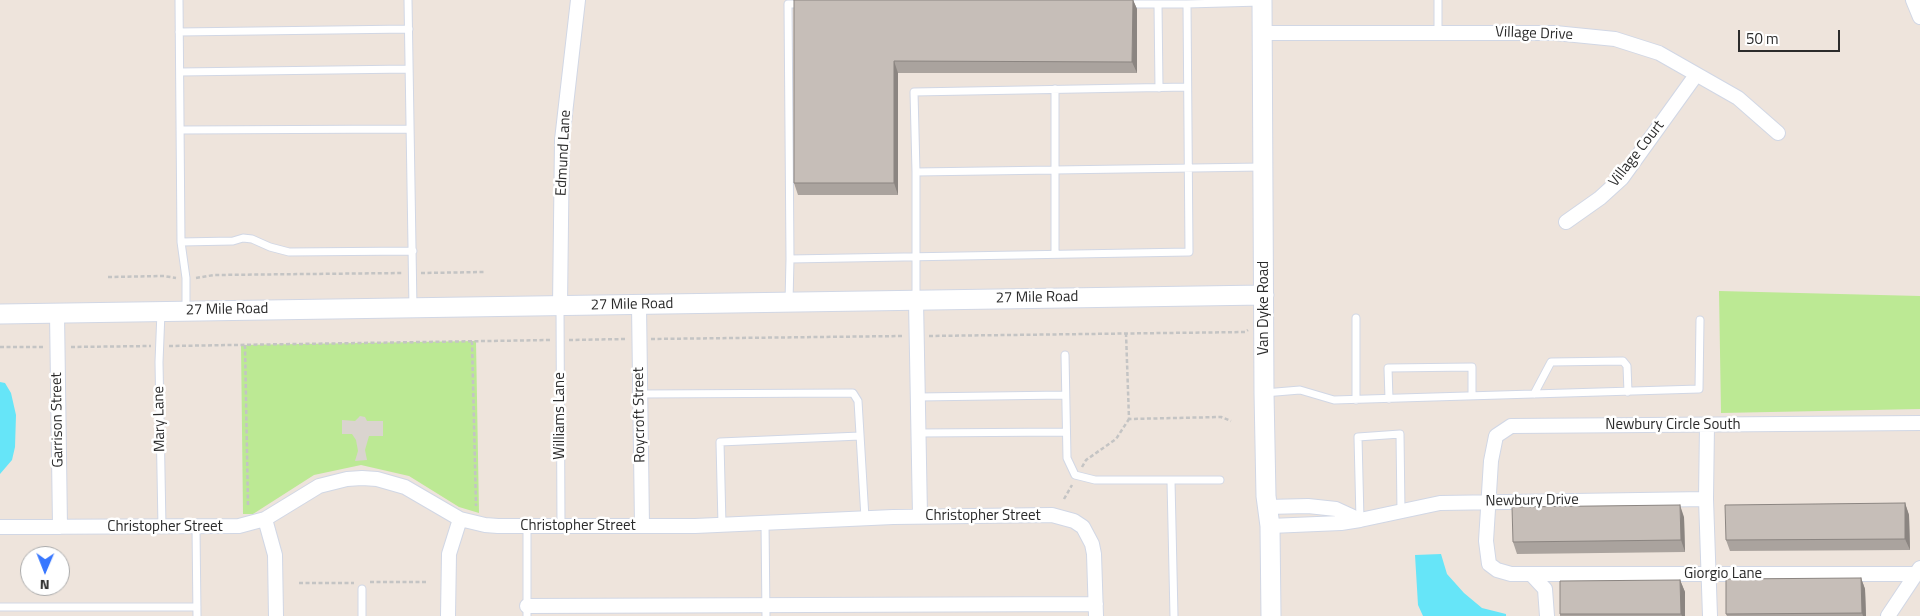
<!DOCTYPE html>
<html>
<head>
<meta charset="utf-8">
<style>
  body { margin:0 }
  #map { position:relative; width:1920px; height:616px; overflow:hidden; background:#eee4dc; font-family:"Titillium Web",sans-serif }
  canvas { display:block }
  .north { position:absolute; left:20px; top:546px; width:50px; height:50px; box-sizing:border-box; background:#fff; border:1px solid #aaa; border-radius:50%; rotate:181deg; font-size:14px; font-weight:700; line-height:20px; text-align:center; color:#2b2b2b }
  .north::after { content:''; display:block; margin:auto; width:18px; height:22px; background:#3877ff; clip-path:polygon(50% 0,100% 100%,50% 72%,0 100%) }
  .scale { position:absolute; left:1738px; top:30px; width:102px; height:22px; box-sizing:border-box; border:2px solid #2b2b2b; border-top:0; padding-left:6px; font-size:15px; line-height:18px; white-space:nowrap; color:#2b2b2b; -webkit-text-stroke:4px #fff; paint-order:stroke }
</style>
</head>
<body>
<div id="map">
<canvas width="1920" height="616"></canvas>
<div class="north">N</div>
<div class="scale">50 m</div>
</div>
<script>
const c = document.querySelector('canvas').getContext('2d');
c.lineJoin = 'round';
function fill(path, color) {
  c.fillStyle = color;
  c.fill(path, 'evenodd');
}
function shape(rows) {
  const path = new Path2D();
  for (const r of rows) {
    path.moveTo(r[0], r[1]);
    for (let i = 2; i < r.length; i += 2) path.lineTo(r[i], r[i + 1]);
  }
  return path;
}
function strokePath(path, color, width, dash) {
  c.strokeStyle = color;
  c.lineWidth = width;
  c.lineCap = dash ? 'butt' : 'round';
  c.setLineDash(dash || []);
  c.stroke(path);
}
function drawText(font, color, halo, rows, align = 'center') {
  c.font = font + ' "Titillium Web",sans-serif';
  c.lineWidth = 5;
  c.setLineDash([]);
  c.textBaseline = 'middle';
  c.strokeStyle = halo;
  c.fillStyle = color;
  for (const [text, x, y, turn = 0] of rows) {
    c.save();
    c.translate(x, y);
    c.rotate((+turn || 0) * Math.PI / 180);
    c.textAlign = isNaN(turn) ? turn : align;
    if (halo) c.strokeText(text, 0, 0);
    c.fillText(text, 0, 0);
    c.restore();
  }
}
fill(shape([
  [1719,291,1920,296,1920,409,1721,413],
  [476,341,479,513,459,507,409,476,361,465,314,475,253,514,243,514,241,345]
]), '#bce994');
fill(shape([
  [360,416,365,417,367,421,383,421,383,436,369,436,365,450,367,460,355,461,358,451,356,440,352,434,342,434,342,420,355,421]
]), '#dad4cf');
fill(shape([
  [0,382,5,383,11,393,16,415,15,447,12,460,0,474],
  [1441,554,1447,574,1464,593,1482,608,1506,614,1506,616,1423,616,1418,605,1415,555]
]), '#66e5f8');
const lane = shape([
  [179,0,181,242,186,278,186,309],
  [408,0,413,308],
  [788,4,1187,4,1189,252,790,259,788,4],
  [1158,4,1159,88],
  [1187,4,1261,2],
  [179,32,409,29],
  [1438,33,1438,0],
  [180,72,409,69],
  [180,130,410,129],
  [916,172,914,92,1187,87],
  [181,242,233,241,243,238,252,239,270,247,289,252,413,251],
  [1055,254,1055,89],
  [916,300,916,172,1262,167],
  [789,302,790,259],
  [560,306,561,526],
  [161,312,159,362,162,527],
  [1065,355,1067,458,1075,475,1095,480,1220,480],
  [1264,393,1300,390,1334,400,1699,389,1700,320],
  [640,394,853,393,858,401,865,518],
  [1534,394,1551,362,1623,361,1627,366,1628,392],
  [918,397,1065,395],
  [1389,399,1388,368,1472,367,1472,396],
  [1356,400,1356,318],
  [919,433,1065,432],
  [1171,481,1174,616],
  [1360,520,1358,437,1400,434,1401,511],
  [765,523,766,616],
  [722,525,720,442,860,436],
  [196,527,197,616],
  [527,527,527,616],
  [0,607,197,607],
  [362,616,362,589]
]);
const street = shape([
  [1913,0,1920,17],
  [1263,33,1555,33,1615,39,1659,53,1738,98,1778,133],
  [1566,222,1600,198,1622,178,1696,75],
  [916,300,920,516],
  [639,305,642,526],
  [560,306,562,140,578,0],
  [57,313,60,527],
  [1707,425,1706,499,1710,616],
  [1267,507,1308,506,1336,509,1360,520,1341,523,1270,526],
  [265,519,275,555,276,616],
  [1360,520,1440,503,1706,499],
  [0,527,239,526,265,519,319,486,347,479,362,478,377,479,405,487,460,519,485,525,498,526,695,526,893,517,1052,515,1074,521,1083,527,1092,544,1094,554,1096,616],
  [1531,574,1916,574],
  [527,606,1096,604],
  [448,616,449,554,460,519],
  [1547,616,1545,589,1531,574,1511,574,1497,570,1489,564,1486,541,1491,461,1496,436,1511,426,1920,423],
  [1888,616,1920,568]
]);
const secondary = shape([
  [1262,0,1264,393,1266,496,1270,526,1271,616],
  [0,314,1264,295]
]);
strokePath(lane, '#d1d7e5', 9);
strokePath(street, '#d1d7e5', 16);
strokePath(secondary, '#d1d7e5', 21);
strokePath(shape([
  [421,273,484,272],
  [108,277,164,276,176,278],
  [196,278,214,275,403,273],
  [1126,333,1129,419,1221,417,1231,421],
  [929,336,1245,332,1248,330],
  [651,339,903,336],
  [569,340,626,339],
  [472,341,476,506],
  [245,345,248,506],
  [169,346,551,340],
  [0,347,43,347],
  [71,347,151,346],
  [1082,467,1086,460,1116,439,1129,419],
  [1064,499,1072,485],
  [370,582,426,582],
  [299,583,354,583]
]), '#c4c4c4', 2.5, [4, 2.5]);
strokePath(lane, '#fff', 7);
strokePath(street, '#fff', 14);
strokePath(secondary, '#fff', 19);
fill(shape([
  [794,0,1133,0,1137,9,1137,73,898,73,898,195,798,195,794,183],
  [1905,503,1909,515,1910,550,1730,551,1726,540],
  [1684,517,1685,552,1517,554,1513,542],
  [1861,578,1865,589,1866,616,1727,616,1726,614],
  [1680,580,1685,592,1685,616,1560,616,1560,614]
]), '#aaa39e');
fill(shape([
  [1133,0,1137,9,1137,73,1132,62],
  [894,61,898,73,898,195,894,183],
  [1905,503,1909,515,1910,550,1905,539],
  [1680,505,1684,517,1685,552,1681,540],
  [1861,578,1865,589,1866,616,1863,616,1862,613],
  [1680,580,1685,592,1685,616,1682,616,1681,614]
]), '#8b8581');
const building = shape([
  [794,0,1133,0,1132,62,894,61,894,183,794,183,794,0],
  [1905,503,1905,539,1726,540,1725,505,1905,503],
  [1680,505,1681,540,1513,542,1512,507,1680,505],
  [1861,578,1862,613,1726,614,1726,579,1861,578],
  [1680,580,1681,614,1560,614,1560,581,1680,580]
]);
fill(building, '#c6beb8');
strokePath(building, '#8b8581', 1);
drawText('15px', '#2b2b2b', '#fff', [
  ["Village Drive",1534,34,2],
  ["Edmund Lane",564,153,-87],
  ["Village Court",1637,154,-52],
  ["27 Mile Road",1037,298,-1],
  ["27 Mile Road",632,305,-1],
  ["Van Dyke Road",1264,308,-90],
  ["27 Mile Road",227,310,-1],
  ["Roycroft Street",640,415,-91],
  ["Williams Lane",560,416,-90],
  ["Mary Lane",160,419,-91],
  ["Garrison Street",58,420,-91],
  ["Newbury Circle South",1673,425],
  ["Newbury Drive",1532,501,-1],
  ["Christopher Street",983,516],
  ["Christopher Street",578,526],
  ["Christopher Street",165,527],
  ["Giorgio Lane",1723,574]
]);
</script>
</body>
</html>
